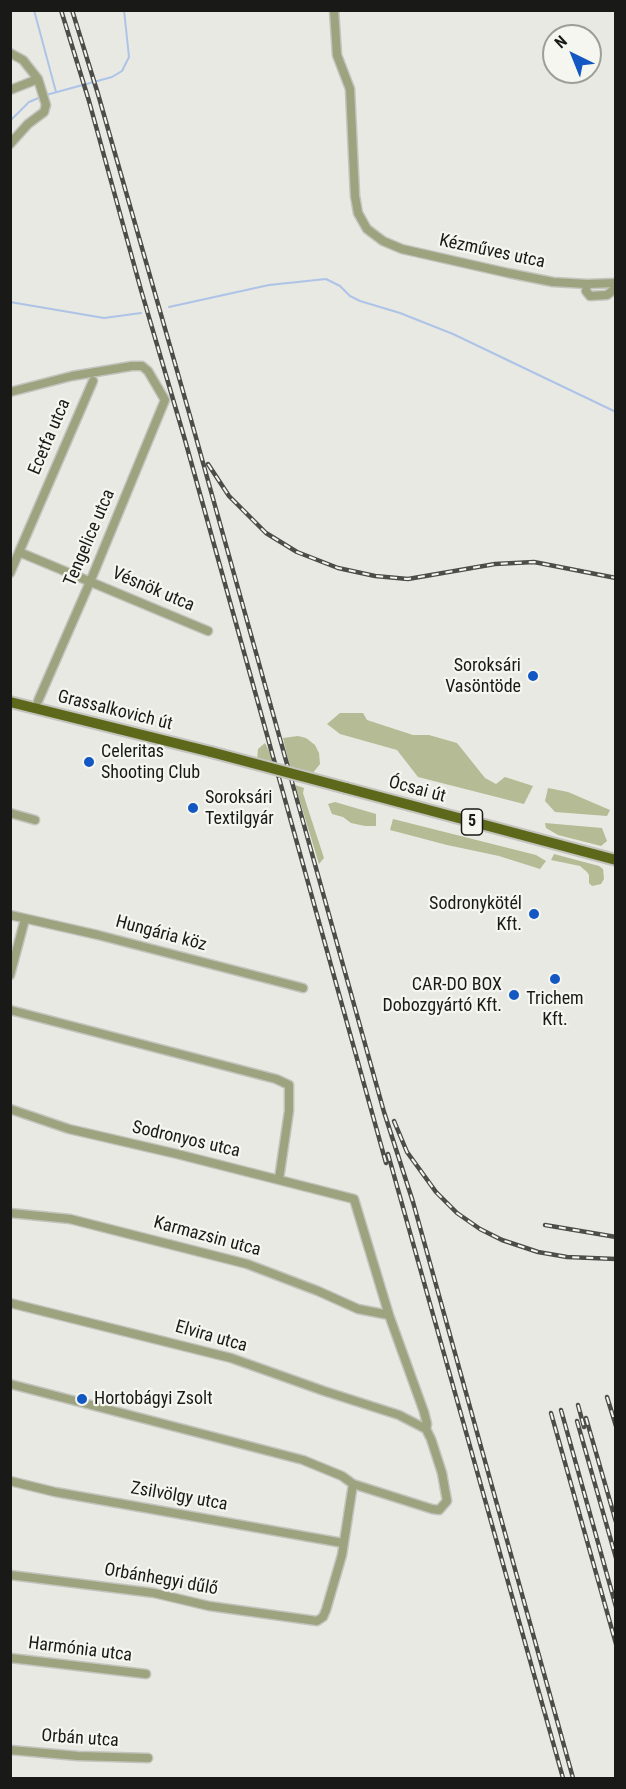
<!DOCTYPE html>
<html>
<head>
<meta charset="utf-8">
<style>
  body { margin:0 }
  #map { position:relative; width:626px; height:1789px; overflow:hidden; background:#e8e9e2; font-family:"Roboto Condensed",sans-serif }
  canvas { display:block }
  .frame { position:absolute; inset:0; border:12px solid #191a17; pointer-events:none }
  .north { position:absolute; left:542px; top:24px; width:60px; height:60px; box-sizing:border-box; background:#f5f6f0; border:2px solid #9d9e99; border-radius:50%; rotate:317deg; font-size:16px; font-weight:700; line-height:24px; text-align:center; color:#191a17 }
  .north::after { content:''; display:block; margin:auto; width:21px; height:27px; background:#1357c2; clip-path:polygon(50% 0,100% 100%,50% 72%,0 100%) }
</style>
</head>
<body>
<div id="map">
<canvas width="626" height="1789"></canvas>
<div class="frame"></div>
<div class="north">N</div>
</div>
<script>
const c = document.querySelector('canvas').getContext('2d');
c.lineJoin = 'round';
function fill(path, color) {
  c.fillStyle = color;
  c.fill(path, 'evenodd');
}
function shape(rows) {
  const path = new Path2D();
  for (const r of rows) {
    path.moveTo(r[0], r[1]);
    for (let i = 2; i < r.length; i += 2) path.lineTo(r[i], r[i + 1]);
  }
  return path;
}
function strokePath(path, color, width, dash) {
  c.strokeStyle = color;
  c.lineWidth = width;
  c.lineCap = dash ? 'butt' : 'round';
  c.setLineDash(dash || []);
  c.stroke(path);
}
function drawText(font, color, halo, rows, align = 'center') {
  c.font = font + ' "Roboto Condensed",sans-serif';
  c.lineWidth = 4.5;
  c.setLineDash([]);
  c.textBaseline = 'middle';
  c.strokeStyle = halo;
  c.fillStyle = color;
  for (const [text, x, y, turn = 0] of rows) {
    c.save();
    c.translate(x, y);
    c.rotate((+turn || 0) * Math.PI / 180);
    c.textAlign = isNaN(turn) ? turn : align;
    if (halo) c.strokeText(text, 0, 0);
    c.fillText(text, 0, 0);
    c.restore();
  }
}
fill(shape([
  [340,713,363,713,367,720,413,735,429,735,457,743,485,778,496,784,505,777,533,786,524,804,418,777,397,750,340,734,327,724],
  [298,736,306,738,315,745,319,753,320,764,312,774,290,768,283,738],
  [265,743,271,755,273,765,257,760,258,749],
  [295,785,304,788,303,793,308,809,324,858,319,864],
  [548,788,568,792,610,810,607,816,555,812,545,801],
  [335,802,376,814,376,826,365,826,351,823,343,817,332,814,328,804],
  [393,819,536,855,546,861,540,869,499,856,447,845,390,830],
  [545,823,602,828,607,841,601,846,558,835,546,828],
  [554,854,599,866,603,869,604,879,601,884,592,886,589,883,589,875,587,872,580,866,551,860]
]), '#b4bb95');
strokePath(shape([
  [34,10,56,92],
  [46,95,112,77,122,71,129,57,124,10],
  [10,121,29,102,41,97],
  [10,302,104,318,141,313],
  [169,307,269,285,326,279,340,286,350,296,360,301,400,313,453,334,616,412]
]), '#adc3e7', 2);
const minor = shape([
  [334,10,337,55,350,89,355,196,358,213,367,229,383,241,402,249,508,273,553,282,587,284,616,283],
  [10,53,23,60,38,79,46,105,44,112,28,124,10,144],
  [10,90,38,79],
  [587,284,586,291,590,296,607,295,616,288],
  [10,392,72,376,132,366,142,366,148,371,165,400,90,582,38,701],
  [19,552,208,631],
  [10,573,93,381],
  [10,813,35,820],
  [10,915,98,935,303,988],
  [10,975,25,919],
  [10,1010,276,1079,289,1085,289,1111,279,1179],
  [10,1109,69,1129,177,1154,354,1199,389,1315,424,1412,427,1424,426,1429],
  [10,1213,70,1219,247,1264,318,1291,358,1309,389,1315],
  [10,1303,231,1358,324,1391,399,1415,426,1429,431,1439,442,1473,447,1501,439,1510,432,1509,353,1484,342,1476,303,1460,10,1384],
  [10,1481,55,1492,343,1543],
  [10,1575,154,1593,209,1606,317,1621,323,1617,326,1610,342,1555,353,1484],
  [10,1658,146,1674],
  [10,1750,78,1756,148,1758]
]);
const major = shape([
  [10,702,211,752],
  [346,788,616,860]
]);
strokePath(minor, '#c3c4bd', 11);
strokePath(major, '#c3c4bd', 14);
strokePath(minor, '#9ca37e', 8);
strokePath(major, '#5e681b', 10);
const rail = shape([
  [61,10,89,101,141,290,185,440,386,1163],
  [72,10,98,94,190,416,384,1112,413,1202,573,1778],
  [208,464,229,496,266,533,297,552,338,568,375,576,408,579,495,564,534,562,616,578],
  [394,1121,407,1152,436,1192,457,1213,480,1229,502,1240,538,1252,567,1257,616,1259],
  [388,1154,563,1778],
  [545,1225,616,1237],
  [607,1397,616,1426],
  [578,1405,584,1427],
  [561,1410,616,1607],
  [551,1413,616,1644],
  [586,1418,616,1522],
  [577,1421,616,1558]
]);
strokePath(rail, '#4c4d49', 4.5);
strokePath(rail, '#f5f6f0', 2, [7]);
const majorBridge = shape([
  [211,752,346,788]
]);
strokePath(majorBridge, '#c3c4bd', 14, []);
strokePath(majorBridge, '#5e681b', 10);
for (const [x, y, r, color] of [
  [533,676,6,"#1357c2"],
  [89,762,6,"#1357c2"],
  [193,808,6,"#1357c2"],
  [534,914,6,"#1357c2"],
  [555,979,6,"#1357c2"],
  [514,995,6,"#1357c2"],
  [82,1399,6,"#1357c2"]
]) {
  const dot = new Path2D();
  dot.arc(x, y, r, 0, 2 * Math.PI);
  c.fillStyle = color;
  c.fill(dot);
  strokePath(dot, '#f5f6f0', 2);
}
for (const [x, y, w] of [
  [472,822,21]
]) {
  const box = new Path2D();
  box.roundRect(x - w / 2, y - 13, w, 26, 4.5);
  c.fillStyle = '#f5f6f0';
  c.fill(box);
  strokePath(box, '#191a17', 1.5);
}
drawText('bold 16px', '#191a17', null, [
  ["5",472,822]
]);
drawText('18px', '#191a17', '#f5f6f0', [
  ["Kézműves utca",492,252,12],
  ["Ecetfa utca",50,437,-67],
  ["Tengelice utca",90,538,-67],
  ["Vésnök utca",153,590,23],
  ["Grassalkovich út",115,711,14],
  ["Ócsai út",417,790,15],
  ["Hungária köz",161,934,15],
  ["Sodronyos utca",186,1140,13],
  ["Karmazsin utca",207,1237,15],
  ["Elvira utca",211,1337,16],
  ["Zsilvölgy utca",179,1497,10],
  ["Orbánhegyi dűlő",161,1580,10],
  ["Harmónia utca",80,1650,7],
  ["Orbán utca",80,1739,4]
]);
drawText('18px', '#191a17', '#f5f6f0', [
  ["Soroksári",521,666],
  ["Vasöntöde",521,687],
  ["Celeritas",101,752,"left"],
  ["Shooting Club",101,773,"left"],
  ["Soroksári",205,798,"left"],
  ["Textilgyár",205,819,"left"],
  ["Sodronykötél",522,904],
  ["Kft.",522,925],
  ["CAR-DO BOX",502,985],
  ["Dobozgyártó Kft.",502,1006],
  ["Trichem",555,999,"center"],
  ["Kft.",555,1020,"center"],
  ["Hortobágyi Zsolt",94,1399,"left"]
], 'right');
</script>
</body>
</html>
